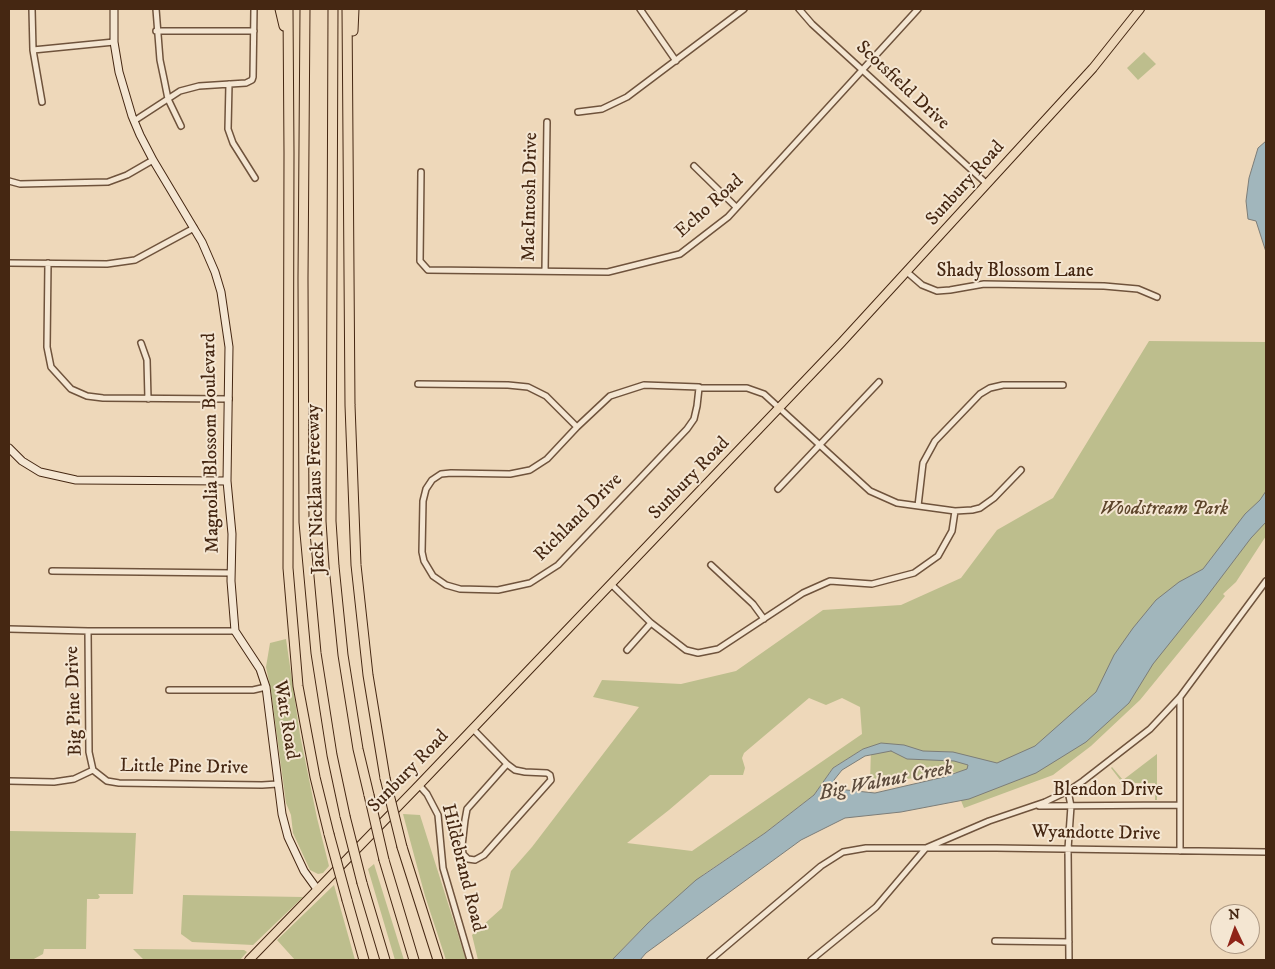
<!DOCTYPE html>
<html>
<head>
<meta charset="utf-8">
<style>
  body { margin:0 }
  #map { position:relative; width:1275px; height:969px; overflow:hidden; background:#eed8ba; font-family:"IM FELL DW Pica",serif }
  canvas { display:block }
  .frame { position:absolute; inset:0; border:10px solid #452712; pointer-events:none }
  .north { position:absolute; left:1210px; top:904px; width:50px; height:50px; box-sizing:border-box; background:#f4e6d2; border:1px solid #ae9a85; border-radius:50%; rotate:357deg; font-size:14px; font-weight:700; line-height:20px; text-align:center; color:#452712 }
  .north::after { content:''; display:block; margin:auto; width:18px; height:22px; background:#8f2418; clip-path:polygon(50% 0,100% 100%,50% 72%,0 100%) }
</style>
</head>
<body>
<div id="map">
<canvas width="1275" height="969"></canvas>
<div class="frame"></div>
<div class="north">N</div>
</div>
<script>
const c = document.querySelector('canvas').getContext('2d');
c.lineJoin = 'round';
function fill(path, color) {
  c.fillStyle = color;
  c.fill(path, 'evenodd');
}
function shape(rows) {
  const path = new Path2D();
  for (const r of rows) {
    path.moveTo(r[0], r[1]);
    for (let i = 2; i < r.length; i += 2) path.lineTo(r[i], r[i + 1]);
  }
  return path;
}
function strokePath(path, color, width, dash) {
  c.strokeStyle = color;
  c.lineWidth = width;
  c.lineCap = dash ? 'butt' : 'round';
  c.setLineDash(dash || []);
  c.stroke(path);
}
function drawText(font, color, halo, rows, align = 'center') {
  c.font = font + ' "IM FELL DW Pica",serif';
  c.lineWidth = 4;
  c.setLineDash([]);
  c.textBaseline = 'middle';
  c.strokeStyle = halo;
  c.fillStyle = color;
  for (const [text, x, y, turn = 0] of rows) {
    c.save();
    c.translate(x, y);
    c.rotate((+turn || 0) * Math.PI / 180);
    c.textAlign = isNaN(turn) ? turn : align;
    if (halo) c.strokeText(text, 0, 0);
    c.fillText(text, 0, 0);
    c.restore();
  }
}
fill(shape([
  [1144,52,1156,64,1138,80,1127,68],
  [1149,341,1266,342,1266,536,1236,582,1223,594,1225,596,1140,700,1091,746,1053,775,964,808,953,781,966,771,870,784,871,747,863,749,833,768,814,795,765,833,704,874,648,923,612,960,478,960,472,935,502,908,511,871,532,847,639,707,593,697,602,680,681,684,736,671,823,610,901,605,961,578,997,530,1053,498],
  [809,698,826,705,842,698,860,707,862,734,692,851,627,843,669,810,710,775,743,775,745,768,742,758,744,753],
  [286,639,300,735,317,818,329,866,323,873,318,874,310,870,293,833,291,815,286,803,271,691,266,667,270,643],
  [1157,754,1157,800,1155,800,1155,783,1119,783,1121,781,1111,768,1112,767,1123,780],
  [403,814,420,815,466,960,446,960,425,896],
  [9,831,136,833,133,894,98,894,100,897,98,899,87,899,86,949,44,949,43,954,32,960,9,960],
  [374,864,404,960,395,960,368,869],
  [334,885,355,960,295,960,277,940],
  [183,895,303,897,253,945,192,942,181,934],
  [133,949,244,950,247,952,240,960,144,960]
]), '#bdbe8d');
const water = shape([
  [1266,141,1266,252,1256,221,1248,219,1246,201,1249,178,1258,148,1266,141],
  [1266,491,1266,522,1251,538,1201,604,1153,664,1129,703,1086,742,1036,773,969,799,901,812,845,818,801,840,646,953,640,960,612,960,648,923,696,880,765,833,814,795,833,768,863,749,881,743,904,745,923,751,953,752,997,763,1035,746,1096,692,1114,655,1133,628,1156,600,1179,582,1203,569,1245,514,1260,500,1266,491],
  [891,751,907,759,954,761,968,765,967,769,944,777,875,793,837,789,834,780,842,770,865,756,891,751]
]);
fill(water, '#a1b6bc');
strokePath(water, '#7c7d78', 1);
const street = shape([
  [32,9,33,50,42,102],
  [156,9,160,60,164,79,168,99,181,126],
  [640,9,676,61],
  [799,9,812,24,987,184],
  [156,31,254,31],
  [33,50,114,42],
  [229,84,228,129,233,143,255,178],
  [578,112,602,109,627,97,744,9],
  [134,121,180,91,199,86,246,83,252,80,253,77,254,9],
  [694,166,736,207],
  [421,172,420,261,428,270,608,272,680,254,728,217,918,9],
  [9,181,20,184,108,182,127,175,153,160],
  [9,263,107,264,135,260,194,228],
  [48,263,47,347,51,367,71,389,87,396,103,398,229,399],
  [545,271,547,122],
  [907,272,922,285,937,291,950,290,984,284,1104,286,1138,289,1157,297],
  [141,343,147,360,148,399],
  [418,384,508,385,528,387,546,396,577,427],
  [699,388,697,406,694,419,687,429,558,565,530,583,498,590,460,589,446,585,433,576,424,561,422,552,423,501,426,489,432,480,441,474,451,473,510,474,530,470,547,459,577,427,610,396,644,385,699,387,699,388,747,388,764,394,870,491,897,503,955,511,972,510,980,508,994,498,1021,470],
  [778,489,879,382],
  [918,506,923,463,935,441,980,394,990,388,1003,385,1063,385],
  [711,565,753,604,764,619],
  [52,571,231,573],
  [611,584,651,623,686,650,698,653,718,649,803,593,830,581,872,584,914,573,938,556,952,531,955,511],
  [9,629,88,631,235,631],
  [88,631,89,752,93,770],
  [627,650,651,623],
  [169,690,253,690,266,687],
  [1180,697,1180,851],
  [473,729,507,764,515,770,525,772,547,773,550,775,551,780,484,855,475,860,468,859,463,854,462,846,465,820,467,809,507,764],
  [93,770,107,781,119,783,262,785,278,784],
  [9,781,54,782,74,779,93,770],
  [419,785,427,794,438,815,443,868,470,960],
  [1068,791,1071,806,1068,849,1069,960],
  [1039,806,1179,805],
  [995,941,1069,942],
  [710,960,821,866,843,852,866,848,926,848,989,821,1045,802,1068,791,1083,781,1150,729,1180,697,1266,581],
  [811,960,876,907,926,848,996,848,1266,852]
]);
const secondary = shape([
  [114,9,114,42,119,72,132,116,140,135,153,160,202,242,215,272,221,292,229,347,227,481,232,534,231,581,235,631,260,669,266,687,282,814,288,837,304,871,317,889],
  [9,448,22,461,40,472,76,480,227,481]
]);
const primary = shape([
  [249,960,419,785,841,343,1093,68,1140,9]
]);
const highway = shape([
  [280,9,284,26],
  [288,9,289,153,288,568,298,686,315,777,329,834],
  [305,9,303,278,304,522,316,653,332,755,345,816],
  [333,9,331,521,334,566,343,655,358,749,369,795],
  [347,9,350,405,356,565,368,675,385,778],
  [353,31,354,9],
  [402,847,438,960],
  [384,860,414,960],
  [362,883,385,960],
  [347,900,364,960]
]);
strokePath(street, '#6f533c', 8);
strokePath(secondary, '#452712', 9);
strokePath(primary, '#452712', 10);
strokePath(highway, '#452712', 11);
strokePath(street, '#f4e6d2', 5);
strokePath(secondary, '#f4e6d2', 7);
strokePath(primary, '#eed8ba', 8);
strokePath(highway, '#eed8ba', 9);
const highwayBridge = shape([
  [385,778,402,847],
  [369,795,384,860],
  [345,816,362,883],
  [329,834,347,900]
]);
strokePath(highwayBridge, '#452712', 11, []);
strokePath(highwayBridge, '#eed8ba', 9);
drawText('19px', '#452712', '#f4e6d2', [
  ["Scotsfield Drive",902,86,43],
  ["Sunbury Road",966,184,-48],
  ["MacIntosh Drive",531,197,-89],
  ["Echo Road",710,207,-42],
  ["Shady Blossom Lane",1015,272],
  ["Magnolia Blossom Boulevard",212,443,-91],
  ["Sunbury Road",690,479,-46],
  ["Jack Nicklaus Freeway",317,489,-92],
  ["Richland Drive",579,518,-45],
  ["Big Pine Drive",75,701,-92],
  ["Watt Road",285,720,81],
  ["Little Pine Drive",184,768,1],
  ["Sunbury Road",409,772,-46],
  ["Blendon Drive",1108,791],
  ["Wyandotte Drive",1096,834,1],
  ["Hildebrand Road",462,868,76]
]);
drawText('italic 19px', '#5d452b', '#f4e6d2', [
  ["Woodstream Park",1164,510]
]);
drawText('italic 20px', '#5c4b3c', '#f4e6d2', [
  ["Big Walnut Creek",886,782,-11]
]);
</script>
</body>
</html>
